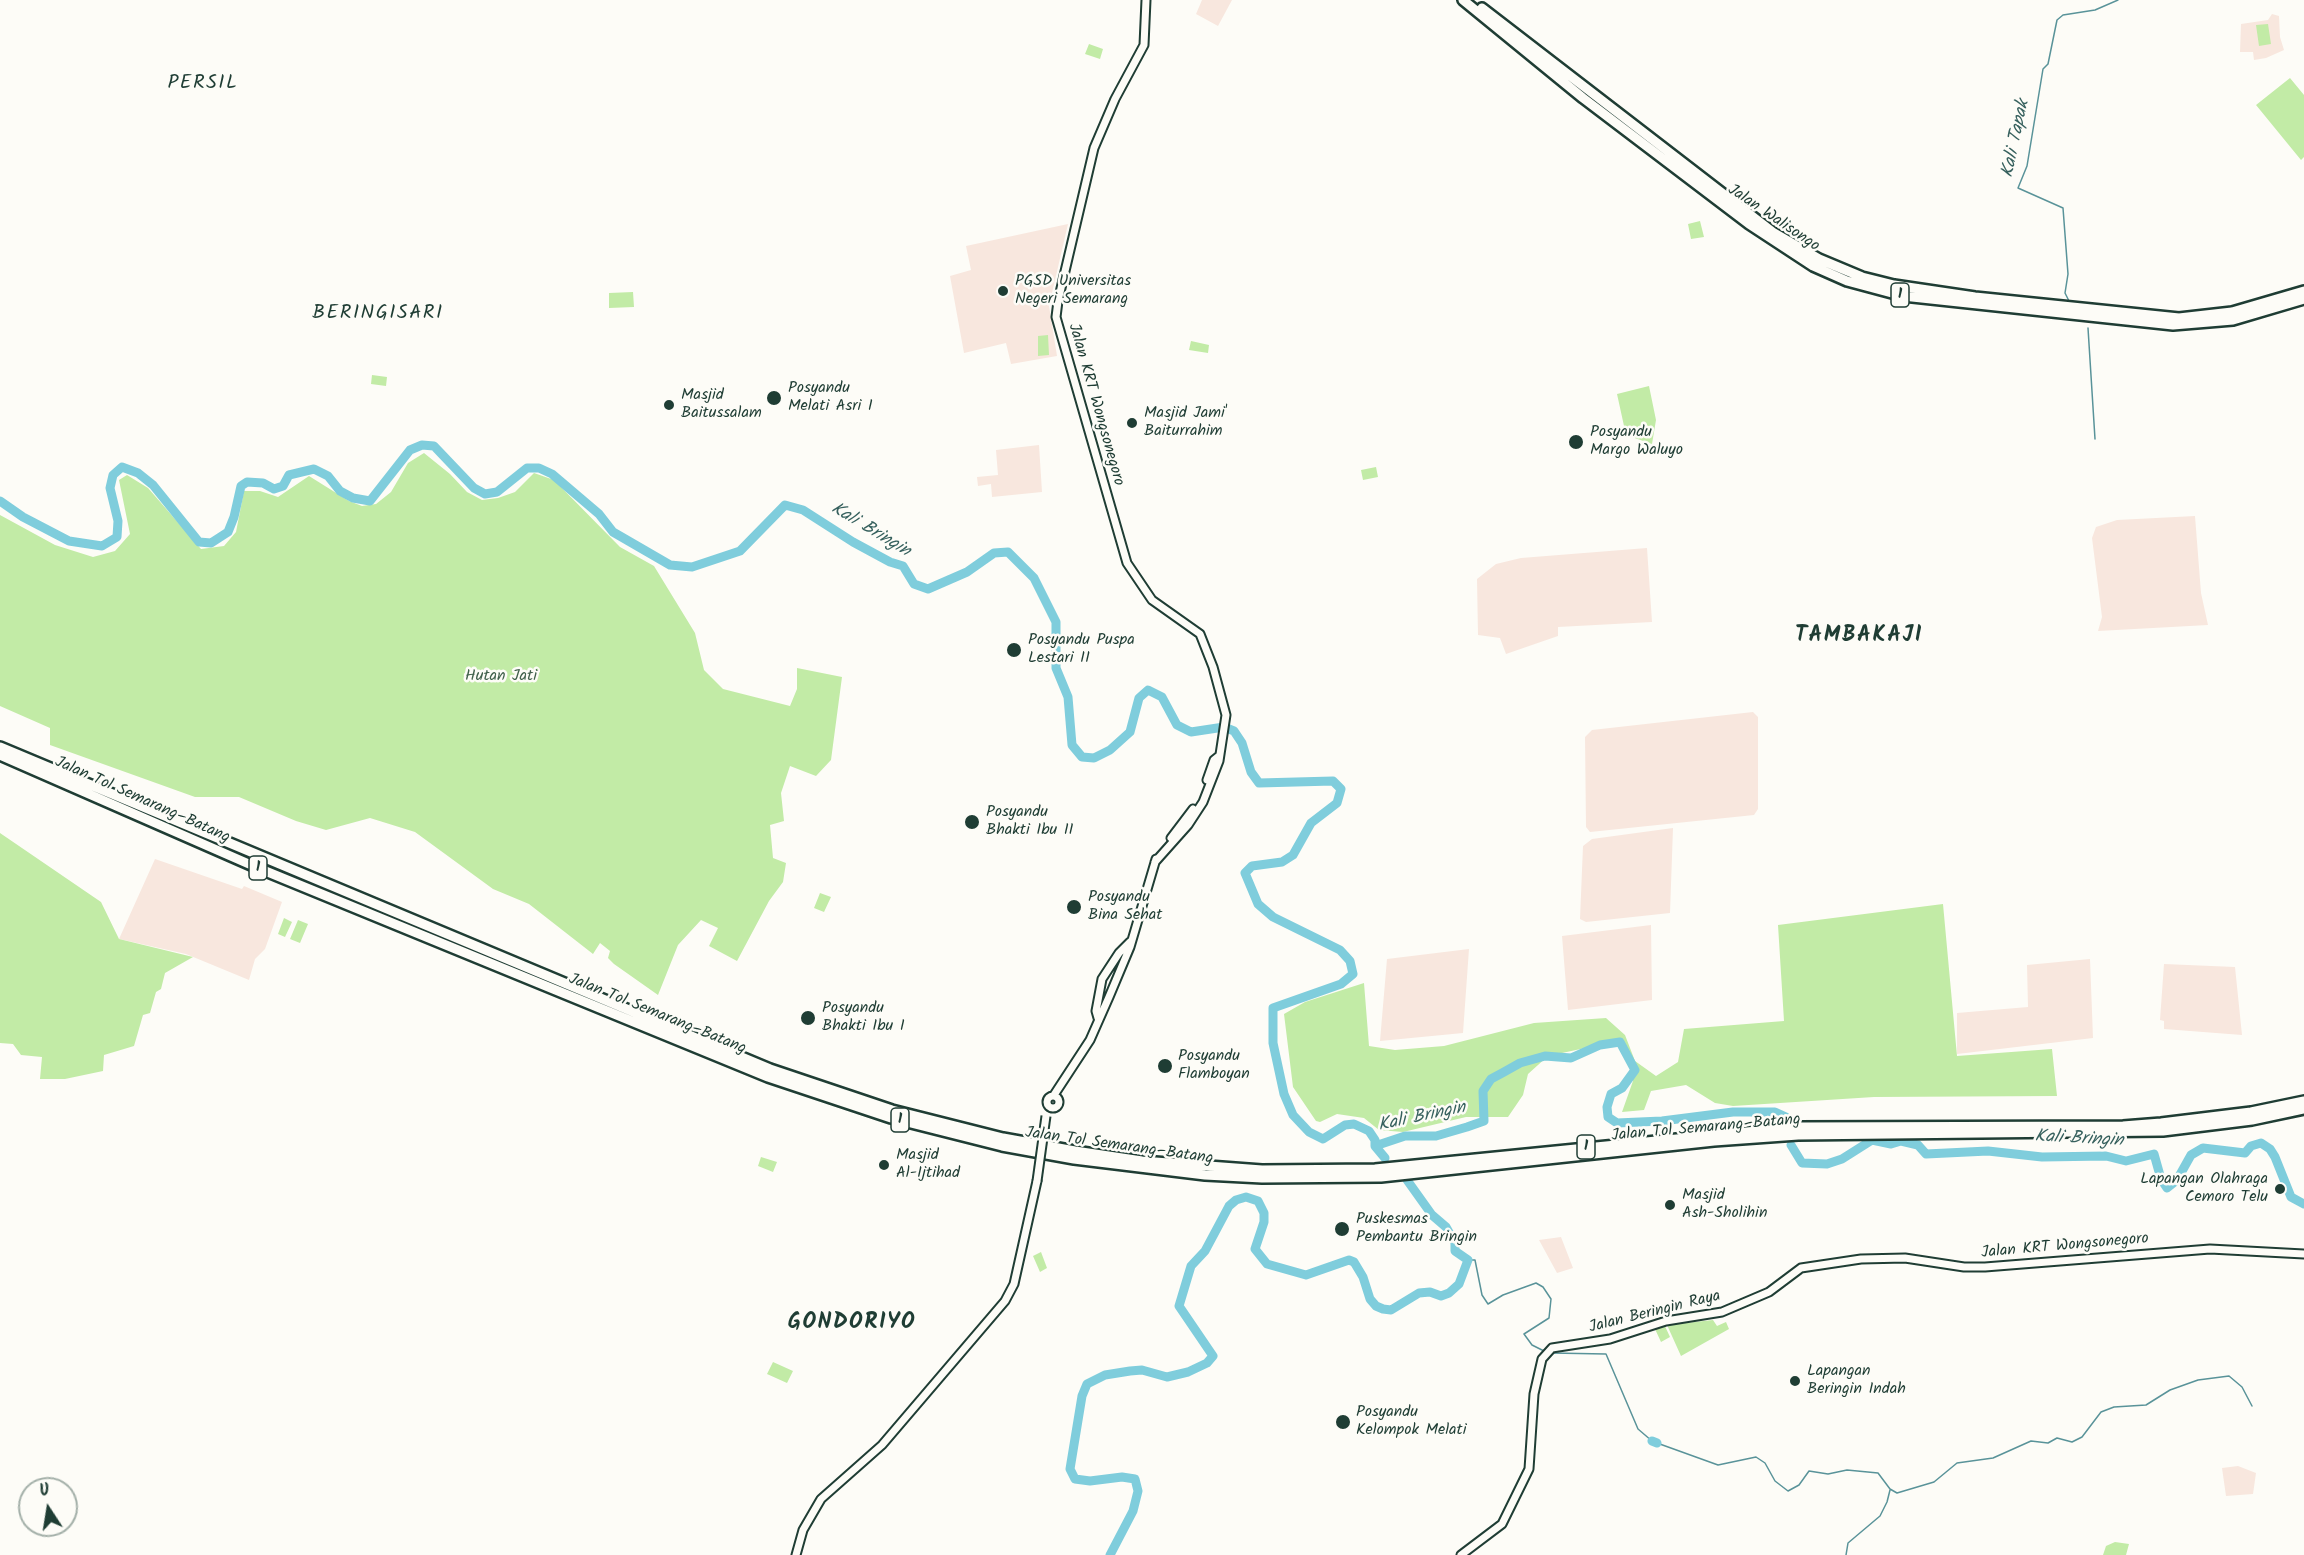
<!DOCTYPE html>
<html>
<head>
<meta charset="utf-8">
<style>
  body { margin:0 }
  #map { position:relative; width:2304px; height:1555px; overflow:hidden; background:#fdfcf7; font-family:Kalam,sans-serif }
  canvas { display:block }
  .north { position:absolute; left:18px; top:1477px; width:60px; height:60px; box-sizing:border-box; background:#fdfcf7; border:2px solid #a4b0a9; border-radius:50%; rotate:348deg; font-size:16px; font-weight:700; line-height:24px; text-align:center; color:#1f3d34 }
  .north::after { content:''; display:block; margin:auto; width:21px; height:27px; background:#1f3d34; clip-path:polygon(50% 0,100% 100%,50% 72%,0 100%) }
</style>
</head>
<body>
<div id="map">
<canvas width="2304" height="1555"></canvas>
<div class="north">U</div>
</div>
<script>
const c = document.querySelector('canvas').getContext('2d');
c.lineJoin = 'round';
function fill(path, color) {
  c.fillStyle = color;
  c.fill(path, 'evenodd');
}
function shape(rows) {
  const path = new Path2D();
  for (const r of rows) {
    if (r.length === 3) {
      path.moveTo(r[0] + r[2], r[1]);
      path.arc(r[0], r[1], r[2], 0, 2 * Math.PI);
      continue;
    }
    path.moveTo(r[0], r[1]);
    for (let i = 2; i < r.length; i += 2) path.lineTo(r[i], r[i + 1]);
  }
  return path;
}
function strokePath(path, color, width, dash) {
  c.strokeStyle = color;
  c.lineWidth = width;
  c.lineCap = dash ? 'butt' : 'round';
  c.setLineDash(dash || []);
  c.stroke(path);
}
function drawText(font, color, halo, rows, align = 'center') {
  c.font = font + ' Kalam,sans-serif';
  c.lineWidth = 5;
  c.setLineDash([]);
  c.textBaseline = 'middle';
  c.strokeStyle = halo;
  c.fillStyle = color;
  for (const [text, x, y, turn = 0] of rows) {
    c.save();
    c.translate(x, y);
    c.rotate((+turn || 0) * Math.PI / 180);
    c.textAlign = isNaN(turn) ? turn : align;
    if (halo) c.strokeText(text, 0, 0);
    c.fillText(text, 0, 0);
    c.restore();
  }
}
fill(shape([
  [1202,0,1232,0,1218,26,1196,14],
  [2272,14,2279,16,2280,37,2284,50,2266,58,2254,60,2253,52,2240,52,2241,24,2268,20],
  [1068,224,1049,306,1057,356,1011,364,1006,343,964,353,950,276,971,270,966,246],
  [1039,445,1042,492,992,497,991,484,978,486,977,477,998,475,996,450],
  [2195,516,2201,593,2208,625,2098,631,2102,617,2092,538,2096,527,2117,520],
  [1647,548,1652,622,1558,627,1558,636,1506,654,1500,638,1478,635,1477,579,1496,564,1521,558],
  [1753,712,1758,717,1758,809,1754,815,1590,832,1586,827,1585,737,1592,730],
  [1673,828,1670,913,1586,922,1580,919,1583,846,1592,839],
  [155,859,242,889,244,886,282,902,265,949,255,959,249,980,186,954,119,939],
  [1651,925,1652,1000,1568,1010,1562,936],
  [1469,949,1463,1033,1380,1041,1387,959],
  [2090,959,2093,1038,1957,1054,1957,1013,2028,1007,2027,965],
  [2164,964,2235,967,2242,1035,2164,1029,2164,1021,2160,1020],
  [1561,1237,1573,1268,1557,1273,1539,1240],
  [2238,1466,2256,1473,2253,1494,2226,1496,2222,1468]
]), '#f8e7de');
fill(shape([
  [2268,24,2271,44,2259,46,2256,25],
  [1089,44,1103,49,1100,59,1085,54],
  [2290,78,2304,95,2304,157,2301,160,2256,105],
  [1700,221,1704,237,1691,239,1688,224],
  [633,292,634,307,609,308,609,293],
  [1048,335,1049,355,1038,356,1038,336],
  [1191,341,1209,345,1208,353,1189,350],
  [372,375,387,377,386,386,371,384],
  [1649,386,1656,420,1652,444,1626,435,1617,394],
  [424,453,450,474,467,492,482,500,498,498,515,492,534,473,554,480,620,547,654,566,695,633,704,670,723,689,790,706,797,689,797,668,842,677,831,760,816,776,790,766,781,793,784,821,770,825,773,858,786,863,783,882,769,901,737,961,709,946,718,928,701,920,678,945,658,995,614,964,608,958,610,951,600,943,593,954,529,904,493,889,415,832,370,818,326,830,296,821,239,797,195,797,50,745,50,728,0,706,0,515,55,545,93,557,115,551,130,534,119,480,127,475,148,488,201,549,224,546,236,532,244,491,260,491,278,497,309,476,349,501,362,506,376,504,391,492,408,463],
  [1376,467,1378,477,1363,480,1361,470],
  [0,833,101,902,119,939,193,957,165,973,161,989,156,992,150,1013,143,1015,134,1046,104,1055,103,1071,65,1079,40,1079,42,1057,21,1055,13,1044,0,1043],
  [820,893,831,897,824,912,814,908],
  [1943,904,1957,1056,2052,1049,2057,1096,1874,1097,1733,1106,1715,1103,1686,1085,1651,1091,1644,1110,1622,1112,1633,1081,1630,1063,1619,1047,1604,1044,1548,1056,1528,1074,1523,1095,1508,1117,1466,1117,1403,1132,1379,1130,1364,1118,1337,1114,1320,1122,1316,1121,1293,1087,1284,1014,1305,1002,1364,983,1369,1046,1395,1050,1444,1046,1534,1023,1606,1018,1625,1035,1635,1061,1656,1076,1678,1062,1684,1029,1784,1021,1778,925],
  [284,918,292,922,285,937,278,934],
  [298,920,308,924,300,943,290,939],
  [761,1157,777,1162,773,1172,758,1166],
  [1041,1252,1047,1268,1040,1272,1033,1256],
  [1713,1320,1717,1326,1726,1322,1729,1329,1681,1356,1667,1325],
  [1664,1324,1670,1337,1661,1342,1655,1329],
  [773,1362,793,1371,787,1383,767,1374],
  [2115,1542,2129,1544,2126,1555,2103,1555,2106,1546]
]), '#c2eba6');
strokePath(shape([
  [2069,301,2065,293,2068,274,2063,208,2018,188,2027,166,2043,69,2048,64,2057,20,2063,15,2095,10,2118,0],
  [2088,328,2095,439],
  [1468,1260,1475,1260,1482,1295,1488,1304,1503,1295,1536,1283,1543,1287,1551,1299,1549,1318,1524,1334,1532,1345,1544,1351],
  [1551,1353,1606,1354,1638,1429,1652,1441],
  [1657,1443,1718,1465,1756,1457,1765,1463,1775,1481,1788,1491,1799,1485,1809,1471,1828,1474,1847,1470,1878,1473,1890,1489,1897,1493,1934,1482,1957,1463,1993,1458,2031,1441,2048,1443,2057,1438,2072,1442,2082,1437,2101,1412,2114,1407,2146,1405,2170,1390,2198,1380,2229,1376,2242,1387,2252,1406],
  [1846,1555,1848,1543,1880,1516,1887,1502,1890,1490]
]), '#599399', 1.5);
strokePath(shape([
  [0,501,23,517,69,541,102,546,117,537,118,521,110,488,113,475,122,467,138,473,153,485,199,542,211,543,228,532,234,517,241,486,247,482,263,483,274,489,283,486,289,475,314,469,328,476,340,491,353,498,370,501,410,450,422,445,434,446,474,488,485,494,497,492,527,468,539,468,552,474,599,514,613,532,670,565,692,567,740,551,785,505,803,510,853,542,890,562,903,566,914,584,928,589,967,572,994,553,1008,552,1034,578,1056,622,1056,668,1068,697,1072,745,1082,757,1094,758,1110,750,1130,732,1139,698,1148,690,1162,697,1177,725,1191,732,1224,727,1234,731,1242,743,1251,772,1259,783,1333,781,1341,789,1337,803,1311,823,1293,855,1282,862,1252,866,1245,873,1258,904,1273,917,1340,950,1350,961,1353,974,1341,984,1273,1008,1273,1043,1284,1094,1293,1115,1309,1132,1323,1139,1345,1125,1354,1124,1369,1131,1375,1140,1375,1146,1405,1136,1436,1136,1467,1127,1484,1121,1483,1091,1491,1079,1504,1072,1520,1063,1545,1056,1571,1058,1600,1045,1620,1042,1635,1070,1622,1088,1611,1094,1607,1107,1608,1117,1617,1123,1662,1121,1733,1112,1775,1112,1786,1117],
  [1791,1145,1802,1163,1827,1164,1842,1159,1872,1140,1891,1144,1901,1141,1918,1145,1926,1154,1988,1151,2042,1157,2106,1156,2126,1161,2154,1154,2161,1179,2167,1188,2177,1180,2191,1155,2203,1148,2245,1153,2251,1146,2261,1143,2270,1149,2275,1157,2291,1197,2304,1204],
  [1375,1146,1385,1158],
  [1652,1441,1657,1443],
  [1110,1555,1133,1511,1138,1491,1135,1479,1122,1477,1090,1481,1075,1479,1070,1469,1082,1396,1087,1384,1105,1375,1130,1371,1142,1370,1167,1377,1188,1372,1207,1363,1213,1356,1179,1306,1191,1266,1205,1251,1229,1206,1236,1200,1246,1197,1258,1201,1264,1213,1264,1222,1255,1249,1267,1264,1306,1275,1349,1260,1354,1262,1363,1277,1370,1299,1376,1306,1383,1309,1391,1310,1419,1293,1430,1292,1441,1296,1449,1293,1459,1284,1468,1260,1455,1251,1455,1243,1446,1227,1432,1215,1407,1180]
]), '#7fcddc', 9);
const secondary = shape([
  [1146,0,1144,45,1115,99,1094,148,1058,301,1056,317,1127,563,1152,600,1200,634,1213,667,1226,715,1219,761,1203,802,1188,825,1155,862],
  [1207,780,1214,760,1219,756],
  [1171,838,1193,809],
  [1098,1018,1096,1011,1102,979,1119,953,1130,942],
  [1054,1095,1090,1040,1109,997,1130,947,1156,859],
  [1053,1102,6],
  [796,1555,803,1530,821,1499,882,1445,1005,1301,1014,1284,1037,1181],
  [1461,1555,1502,1524,1529,1469,1534,1394,1542,1359,1552,1348,1610,1339,1666,1321,1722,1312,1769,1292,1801,1268,1861,1259,1905,1258,1964,1267,1985,1267,2210,1249,2304,1254]
]);
const highway = shape([
  [1463,0,1583,98,1749,224,1813,266,1847,281,1903,296,2173,325,2233,320,2304,299],
  [1482,8,1774,233,1819,259,1862,277,1894,285,1975,297,2179,318,2232,312,2304,291],
  [0,747,770,1069,892,1110,1003,1138,1075,1151,1142,1161,1262,1170,1375,1169,1797,1127,2123,1126,2161,1123,2251,1112,2304,1101],
  [0,755,258,868,768,1077,891,1118,1002,1146,1074,1159,1205,1175,1262,1178,1381,1177,1714,1141,1798,1135,2163,1131,2252,1120,2304,1109]
]);
strokePath(secondary, '#1f3d34', 11);
strokePath(highway, '#1f3d34', 14);
strokePath(secondary, '#fdfcf7', 7);
strokePath(highway, '#fdfcf7', 9);
const secondaryBridge = shape([
  [1037,1181,1046,1116]
]);
strokePath(secondaryBridge, '#1f3d34', 11, []);
strokePath(secondaryBridge, '#fdfcf7', 7);
for (const [x, y, r, color] of [
  [1003,291,6,"#1f3d34"],
  [774,398,8,"#1f3d34"],
  [669,405,6,"#1f3d34"],
  [1132,423,6,"#1f3d34"],
  [1576,442,8,"#1f3d34"],
  [1014,650,8,"#1f3d34"],
  [972,822,8,"#1f3d34"],
  [1074,907,8,"#1f3d34"],
  [808,1018,8,"#1f3d34"],
  [1165,1066,8,"#1f3d34"],
  [884,1165,6,"#1f3d34"],
  [2280,1189,6,"#1f3d34"],
  [1670,1205,6,"#1f3d34"],
  [1342,1229,8,"#1f3d34"],
  [1795,1381,6,"#1f3d34"],
  [1343,1422,8,"#1f3d34"]
]) {
  const dot = new Path2D();
  dot.arc(x, y, r, 0, 2 * Math.PI);
  c.fillStyle = color;
  c.fill(dot);
  strokePath(dot, '#fdfcf7', 2);
}
for (const [x, y, w] of [
  [1900,295,18],
  [258,868,18],
  [900,1120,18],
  [1586,1147,18]
]) {
  const box = new Path2D();
  box.roundRect(x - w / 2, y - 12, w, 24, 4.5);
  c.fillStyle = '#fdfcf7';
  c.fill(box);
  strokePath(box, '#1f3d34', 1.5);
}
drawText('bold 15px', '#1f3d34', null, [
  ["1",1900,295],
  ["1",258,868],
  ["1",900,1120],
  ["1",1586,1147]
]);
drawText('16px', '#1f3d34', '#fdfcf7', [
  ["Jalan Walisongo",1773,219,34],
  ["Jalan KRT Wongsonegoro",1095,405,74],
  ["Jalan Tol Semarang–Batang",142,801,24],
  ["Jalan Tol Semarang–Batang",657,1015,22],
  ["Jalan Tol Semarang–Batang",1706,1129,-5],
  ["Jalan Tol Semarang–Batang",1119,1147,8],
  ["Jalan KRT Wongsonegoro",2065,1247,-5],
  ["Jalan Beringin Raya",1655,1313,-14]
]);
drawText('16px', '#1f3d34', '#fdfcf7', [
  ["PGSD Universitas",1015,282],
  ["Negeri Semarang",1015,300],
  ["Posyandu",788,389],
  ["Melati Asri I",788,407],
  ["Masjid",681,396],
  ["Baitussalam",681,414],
  ["Masjid Jami'",1144,414],
  ["Baiturrahim",1144,432],
  ["Posyandu",1590,433],
  ["Margo Waluyo",1590,451],
  ["Posyandu Puspa",1028,641],
  ["Lestari II",1028,659],
  ["Posyandu",986,813],
  ["Bhakti Ibu II",986,831],
  ["Posyandu",1088,898],
  ["Bina Sehat",1088,916],
  ["Posyandu",822,1009],
  ["Bhakti Ibu I",822,1027],
  ["Posyandu",1178,1057],
  ["Flamboyan",1178,1075],
  ["Masjid",896,1156],
  ["Al-Ijtihad",896,1174],
  ["Lapangan Olahraga",2268,1180,"right"],
  ["Cemoro Telu",2268,1198,"right"],
  ["Masjid",1682,1196],
  ["Ash-Sholihin",1682,1214],
  ["Puskesmas",1356,1220],
  ["Pembantu Bringin",1356,1238],
  ["Lapangan",1807,1372],
  ["Beringin Indah",1807,1390],
  ["Posyandu",1356,1413],
  ["Kelompok Melati",1356,1431]
], 'left');
drawText('16px', '#40604b', '#fdfcf7', [
  ["Hutan Jati",501,677]
]);
drawText('italic 18px', '#37615e', '#fdfcf7', [
  ["Kali Tapak",2017,139,-78],
  ["Kali Bringin",870,531,31],
  ["Kali Bringin",1422,1118,-12],
  ["Kali Bringin",2079,1140,3]
]);
c.letterSpacing = '1.5px';
drawText('20px', '#1f3d34', '#fdfcf7', [
  ["PERSIL",203,85],
  ["BERINGISARI",378,315]
]);
c.letterSpacing = '0px';
c.letterSpacing = '1.5px';
drawText('bold 22px', '#1f3d34', '#fdfcf7', [
  ["TAMBAKAJI",1859,637],
  ["GONDORIYO",852,1324]
]);
c.letterSpacing = '0px';
</script>
</body>
</html>
